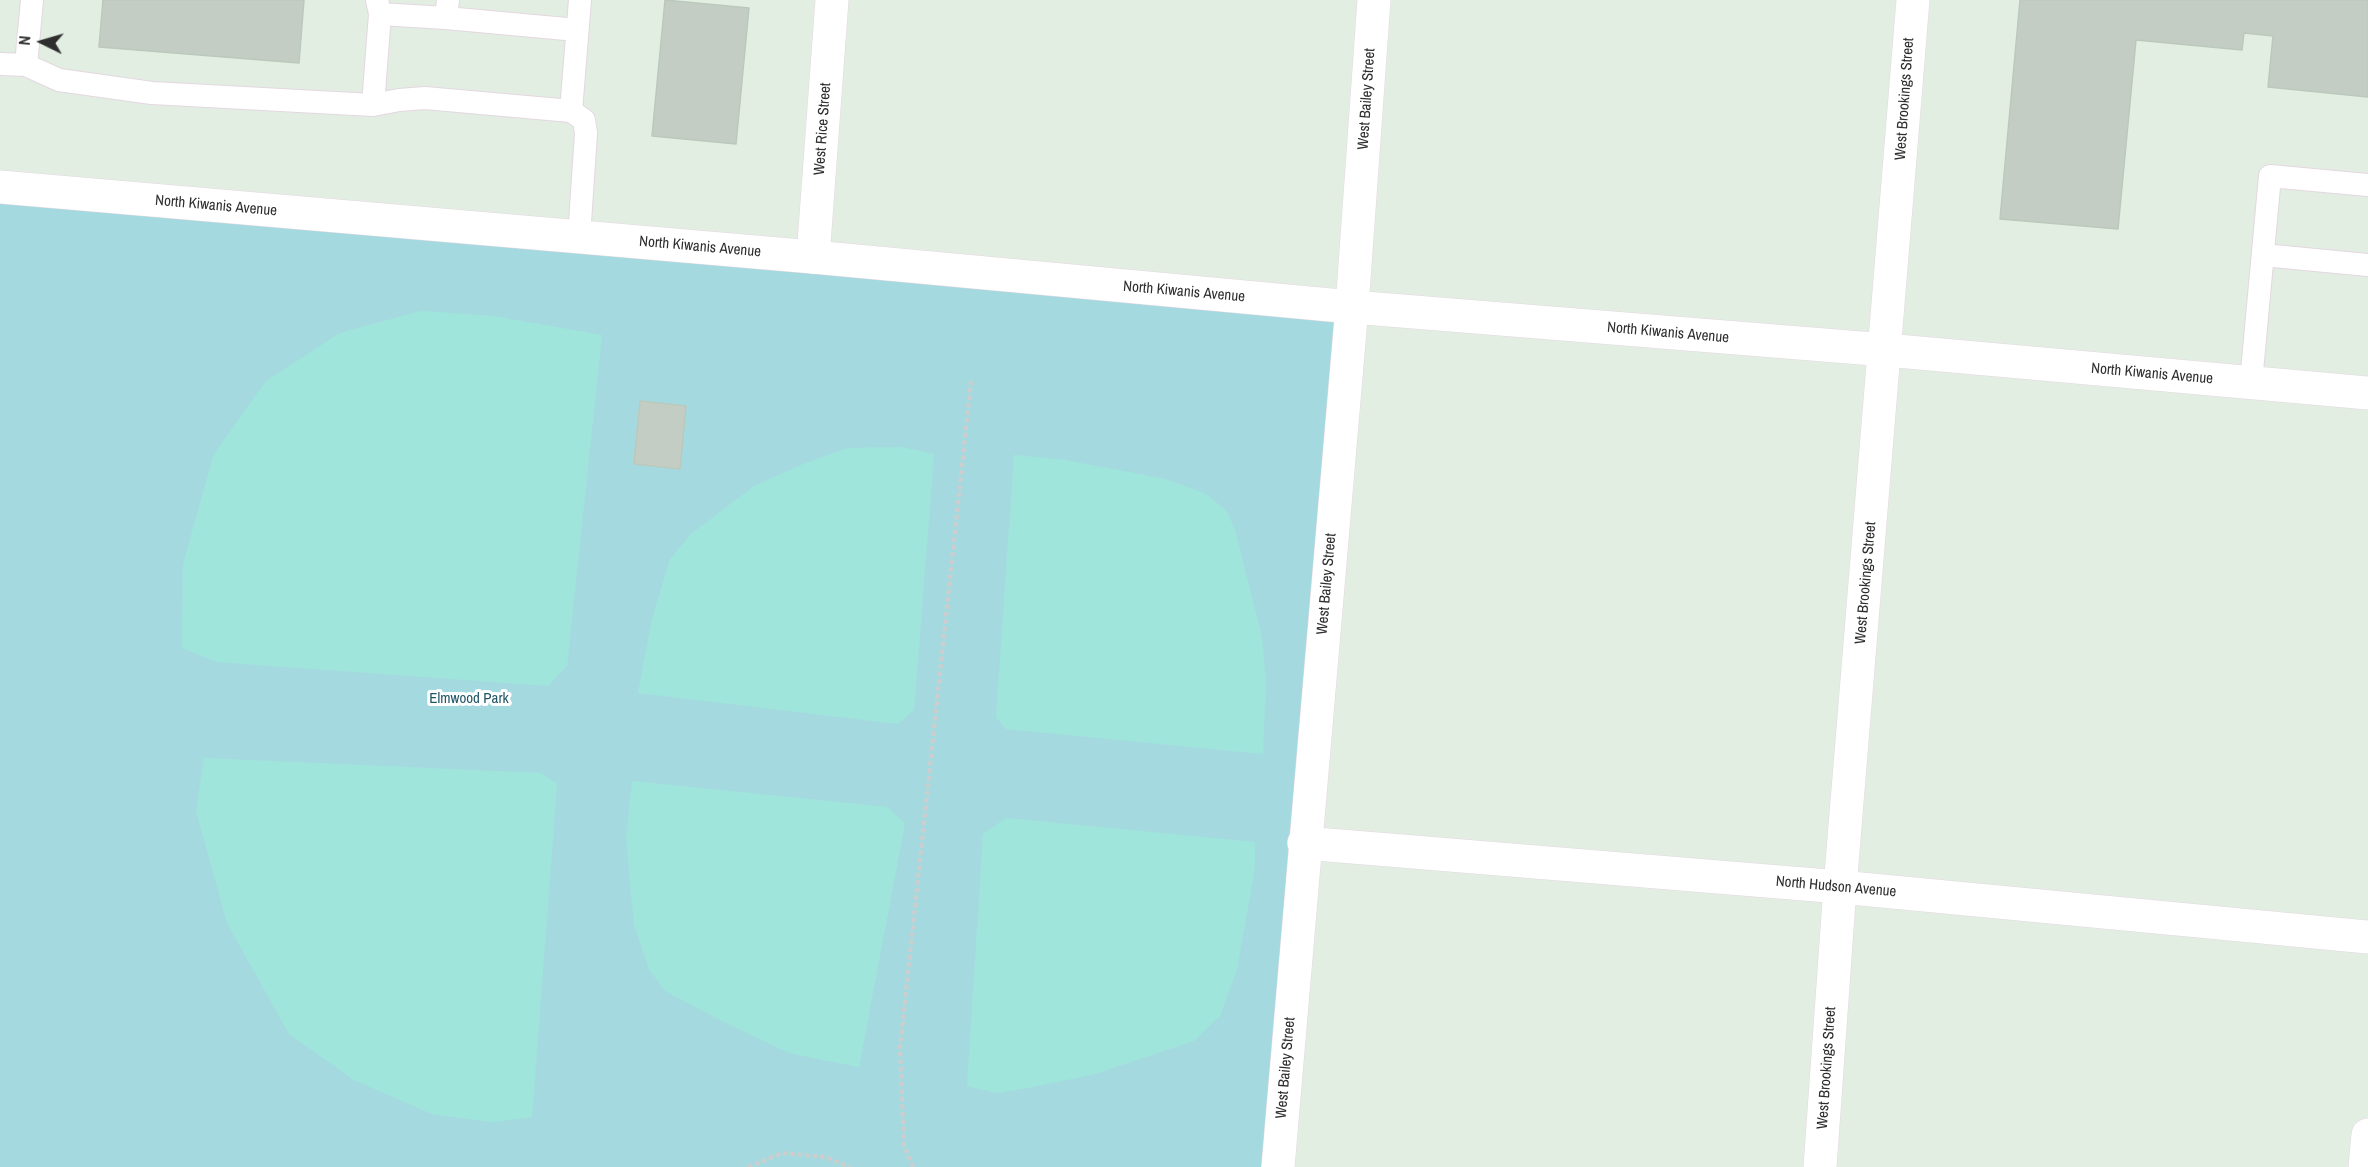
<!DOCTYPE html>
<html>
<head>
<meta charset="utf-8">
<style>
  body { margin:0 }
  #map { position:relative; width:2368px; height:1167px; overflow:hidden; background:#e2eee2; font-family:"Archivo Narrow",sans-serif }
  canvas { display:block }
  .north { position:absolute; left:12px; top:12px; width:60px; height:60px; -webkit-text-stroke:4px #fff; paint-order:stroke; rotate:275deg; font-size:16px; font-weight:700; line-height:24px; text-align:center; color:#2e2e2e }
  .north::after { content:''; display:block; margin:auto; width:21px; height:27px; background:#2e2e2e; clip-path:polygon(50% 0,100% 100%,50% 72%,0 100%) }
</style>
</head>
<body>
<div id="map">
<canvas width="2368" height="1167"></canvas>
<div class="north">N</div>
</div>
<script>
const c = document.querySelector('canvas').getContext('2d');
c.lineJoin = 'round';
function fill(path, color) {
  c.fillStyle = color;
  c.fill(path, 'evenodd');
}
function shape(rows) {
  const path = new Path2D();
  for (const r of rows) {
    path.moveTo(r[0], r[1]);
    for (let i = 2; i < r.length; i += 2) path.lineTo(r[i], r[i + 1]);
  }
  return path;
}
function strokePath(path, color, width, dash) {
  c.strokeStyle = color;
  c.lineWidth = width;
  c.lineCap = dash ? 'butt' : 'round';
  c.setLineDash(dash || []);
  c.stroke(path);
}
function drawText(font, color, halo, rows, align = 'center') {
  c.font = font + ' "Archivo Narrow",sans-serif';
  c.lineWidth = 6;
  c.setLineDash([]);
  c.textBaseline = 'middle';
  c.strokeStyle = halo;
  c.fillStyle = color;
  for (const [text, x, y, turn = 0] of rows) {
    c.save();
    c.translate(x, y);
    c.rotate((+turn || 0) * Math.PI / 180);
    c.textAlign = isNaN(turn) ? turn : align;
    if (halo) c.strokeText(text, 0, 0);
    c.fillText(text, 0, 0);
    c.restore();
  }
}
fill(shape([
  [0,188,1352,307,1282,1167,0,1167]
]), '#a4dadf');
fill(shape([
  [421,311,493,316,602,335,567,666,548,686,217,662,182,648,183,564,214,454,266,381,340,333],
  [901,447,934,454,914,710,898,724,638,693,652,619,670,559,691,534,754,486,806,463,848,448],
  [1014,455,1065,460,1165,479,1204,493,1226,510,1235,530,1262,637,1266,682,1263,754,1006,729,996,717],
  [204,758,541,773,557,784,532,1117,492,1122,432,1114,354,1080,289,1034,227,923,196,811],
  [632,781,887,807,905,823,859,1067,789,1053,720,1020,665,991,649,969,634,925,626,838],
  [1006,818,1255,842,1255,868,1237,969,1220,1016,1194,1041,1095,1074,1033,1087,997,1093,967,1086,983,834]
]), '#a0e5db');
const building = shape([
  [103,0,304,0,299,63,99,47,103,0],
  [665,0,749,8,736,144,652,136,665,0],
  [2020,0,2368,0,2368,97,2268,87,2273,36,2244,33,2242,50,2136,40,2118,229,2000,219,2020,0],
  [640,401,686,406,680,469,634,464,640,401]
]);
fill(building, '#c4cdc4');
strokePath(building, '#bbc9bc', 1.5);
const lane = shape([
  [448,0,446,18,577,30],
  [380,14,446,18],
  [0,64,26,65,32,0],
  [26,65,59,80,152,93,373,105,399,100,425,98,571,111,584,120,586,133,579,237],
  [373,105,380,14,377,0],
  [571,111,580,0],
  [2263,255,2368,265],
  [2251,382,2270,176,2368,185]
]);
const street = shape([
  [813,257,832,0],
  [1304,843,1840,887,2368,937],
  [1278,1167,1352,307,1374,0],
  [1820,1167,1840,887,1913,0],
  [2365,1167,2368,1135]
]);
const secondary = shape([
  [0,187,813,257,1352,307,1886,350,2368,393]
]);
strokePath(lane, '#e4d7e1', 24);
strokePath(street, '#e4d7e1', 34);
strokePath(secondary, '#e4d7e1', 34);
strokePath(shape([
  [748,1167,782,1153,825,1157,850,1167],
  [913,1167,904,1146,900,1048,971,381]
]), '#cdcdcd', 4, [4.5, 3]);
strokePath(lane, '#fff', 22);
strokePath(street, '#fff', 33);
strokePath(secondary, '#fff', 33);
drawText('15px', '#2e2e2e', '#fff', [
  ["West Bailey Street",1367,99,-86],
  ["West Brookings Street",1905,99,-86],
  ["West Rice Street",823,129,-86],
  ["North Kiwanis Avenue",216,206,5],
  ["North Kiwanis Avenue",700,247,5],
  ["North Kiwanis Avenue",1184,292,5],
  ["North Kiwanis Avenue",1668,333,5],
  ["North Kiwanis Avenue",2152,374,5],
  ["West Brookings Street",1866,583,-85],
  ["West Bailey Street",1327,584,-85],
  ["North Hudson Avenue",1836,887,5],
  ["West Bailey Street",1286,1068,-85],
  ["West Brookings Street",1827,1068,-86]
]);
drawText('15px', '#225767', '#fff', [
  ["Elmwood Park",469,699]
]);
</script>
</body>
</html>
